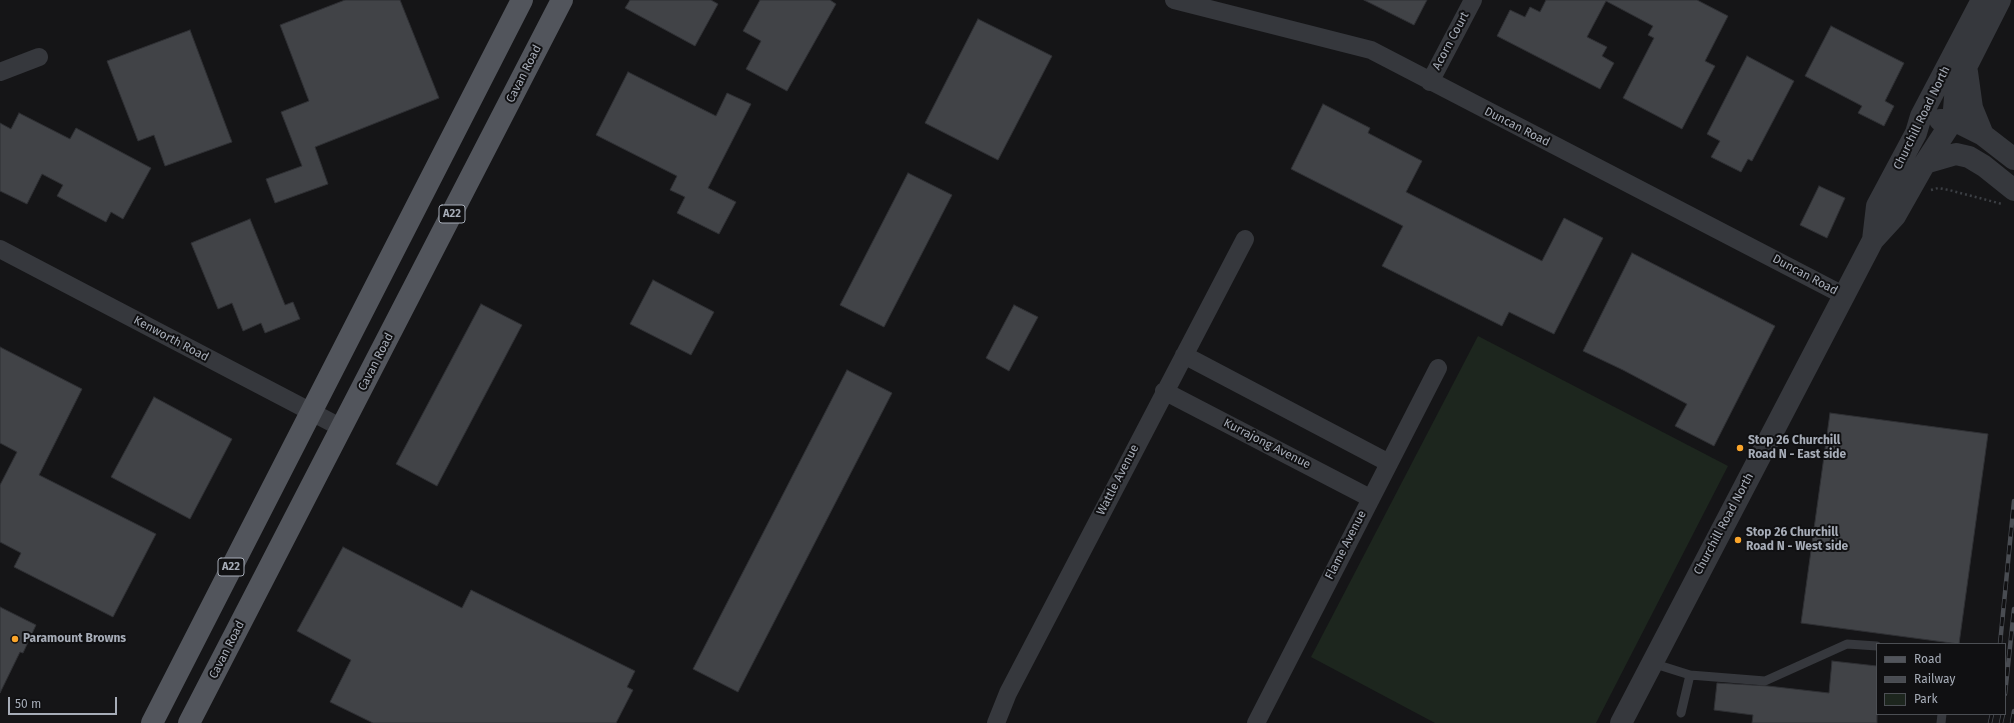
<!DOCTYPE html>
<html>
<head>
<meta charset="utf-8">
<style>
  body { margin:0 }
  #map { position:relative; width:2014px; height:723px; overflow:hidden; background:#151517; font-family:"Fira Sans",sans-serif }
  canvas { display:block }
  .legend { position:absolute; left:1876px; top:643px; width:130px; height:72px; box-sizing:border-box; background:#101012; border:1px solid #4c4f54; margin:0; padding:5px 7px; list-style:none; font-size:12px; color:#a7adb8 }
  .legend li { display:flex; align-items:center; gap:8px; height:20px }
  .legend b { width:20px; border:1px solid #4c4f54 }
  .scale { position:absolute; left:8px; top:697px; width:109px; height:18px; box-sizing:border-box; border:2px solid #a7adb8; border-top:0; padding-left:5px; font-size:12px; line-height:14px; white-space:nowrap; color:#a7adb8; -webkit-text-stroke:3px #101012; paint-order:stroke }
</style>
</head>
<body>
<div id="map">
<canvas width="2014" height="723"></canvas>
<ul class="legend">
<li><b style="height:5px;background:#52555c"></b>Road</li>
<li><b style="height:5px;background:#494c52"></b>Railway</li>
<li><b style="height:11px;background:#1d261e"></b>Park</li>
</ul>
<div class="scale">50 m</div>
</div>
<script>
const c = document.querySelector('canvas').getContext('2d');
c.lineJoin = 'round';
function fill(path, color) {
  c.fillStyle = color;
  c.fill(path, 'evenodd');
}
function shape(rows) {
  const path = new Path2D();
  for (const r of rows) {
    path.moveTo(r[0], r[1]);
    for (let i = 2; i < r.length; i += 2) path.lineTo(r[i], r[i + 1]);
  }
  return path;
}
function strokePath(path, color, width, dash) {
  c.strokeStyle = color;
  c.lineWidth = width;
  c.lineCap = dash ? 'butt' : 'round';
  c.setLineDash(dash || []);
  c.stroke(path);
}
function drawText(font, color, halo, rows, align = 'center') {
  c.font = font + ' "Fira Sans",sans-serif';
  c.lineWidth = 4;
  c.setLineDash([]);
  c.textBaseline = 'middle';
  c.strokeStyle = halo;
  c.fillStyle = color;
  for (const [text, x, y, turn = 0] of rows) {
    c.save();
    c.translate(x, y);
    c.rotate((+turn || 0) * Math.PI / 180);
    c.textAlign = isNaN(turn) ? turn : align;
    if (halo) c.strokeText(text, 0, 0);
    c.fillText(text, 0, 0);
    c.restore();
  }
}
fill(shape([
  [1478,336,1728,466,1596,723,1435,723,1311,657]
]), '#1d261e');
const building = shape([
  [345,0,400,0,439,98,315,147,328,184,275,203,266,179,302,166,281,112,309,101,280,25,345,0],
  [630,0,711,0,718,4,695,46,625,8,630,0],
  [760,0,830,0,836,4,787,91,746,69,761,41,743,31,760,0],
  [1364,0,1427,0,1414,25,1364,0],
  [1546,0,1697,0,1728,16,1705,61,1715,66,1682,129,1623,98,1654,38,1648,35,1653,26,1606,1,1587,37,1607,47,1602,56,1614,63,1600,89,1497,36,1510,10,1525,17,1530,7,1540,12,1546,0],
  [978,19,1052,56,998,160,925,123,978,19],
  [1831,26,1904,63,1885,101,1894,106,1884,126,1858,113,1862,106,1805,76,1831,26],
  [190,30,232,142,165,166,154,135,138,141,107,61,190,30],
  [1747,56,1794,81,1752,161,1748,159,1741,172,1711,157,1720,141,1707,134,1747,56],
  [628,72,716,116,727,93,751,104,708,188,736,202,719,234,677,213,685,197,670,190,677,176,596,135,628,72],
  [1323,104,1370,128,1368,133,1422,161,1406,192,1542,261,1564,218,1603,238,1554,334,1509,312,1502,326,1382,266,1403,226,1291,169,1323,104],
  [19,113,70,139,76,128,151,168,123,219,111,212,106,222,57,196,63,185,42,174,27,204,0,191,0,123,11,129,19,113],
  [908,173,952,195,884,327,840,305,908,173],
  [1819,186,1845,198,1827,238,1800,225,1819,186],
  [250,219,285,305,293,302,300,319,265,333,261,323,243,331,232,303,218,309,191,243,250,219],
  [1632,253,1775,326,1714,446,1675,426,1687,404,1623,370,1583,351,1632,253],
  [653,280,714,312,691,355,630,324,653,280],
  [481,304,522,325,437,486,396,464,481,304],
  [1014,305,1038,317,1009,371,986,358,1014,305],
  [0,347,82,389,39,475,156,534,113,617,14,567,21,553,0,542,0,485,17,452,0,443,0,347],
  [847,370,892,393,738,692,693,669,847,370],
  [154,397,232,439,190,519,111,477,154,397],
  [1830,413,1988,434,1959,644,1801,623,1830,413],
  [343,547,462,608,471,590,635,671,627,687,633,690,616,723,373,723,330,702,351,660,297,631,343,547],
  [0,607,36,625,23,653,20,652,0,693,0,607],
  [1832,661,1877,666,1877,723,1752,723,1753,715,1714,710,1717,683,1768,686,1829,693,1832,661]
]);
fill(building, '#414347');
strokePath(building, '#2f3034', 1);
strokePath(shape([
  [1931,190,1938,188,1949,190,2002,204]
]), '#3c3f44', 2.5, [2, 3]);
strokePath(shape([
  [1652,663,1690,675,1765,681,1847,644,1877,646],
  [1681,713,1690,675],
  [1941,723,1942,714]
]), '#36383d', 9);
strokePath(shape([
  [1174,0,1371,50,1843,295],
  [0,72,39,57],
  [1430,82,1473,0],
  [0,249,342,428],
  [1184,355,1389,463],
  [1164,391,1370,498],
  [996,723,1008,693,1245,239],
  [1256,723,1438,368]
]), '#36383d', 18);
strokePath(shape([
  [1967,72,1972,108,1983,135],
  [1940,120,1953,120,1983,135,2014,159],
  [1925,163,1956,154,1969,157,1984,166,2014,190],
  [1873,240,1877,206,1916,133,1921,116,1982,0],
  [1621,723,1873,240,1895,216,1925,163,1953,120,1956,87,2000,0]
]), '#36383d', 22);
strokePath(shape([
  [152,723,522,0],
  [189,723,562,0]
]), '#52555c', 22);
const rail = shape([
  [2000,644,2014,501],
  [2005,694,2014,609],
  [1990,723,1992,714],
  [2001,723,2003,714],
  [2012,723,2014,711]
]);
strokePath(rail, '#494c52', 4.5);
strokePath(rail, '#101012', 3, [9]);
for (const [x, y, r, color] of [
  [1740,448,4,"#fba52a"],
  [1738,540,4,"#fba52a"],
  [15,639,4,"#fba52a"]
]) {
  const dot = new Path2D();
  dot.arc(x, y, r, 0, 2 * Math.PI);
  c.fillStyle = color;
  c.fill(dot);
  strokePath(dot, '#101012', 1.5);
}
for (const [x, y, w] of [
  [452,214,26],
  [231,567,26]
]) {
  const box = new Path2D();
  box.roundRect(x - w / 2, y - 9, w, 18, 3);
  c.fillStyle = '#101012';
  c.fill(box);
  strokePath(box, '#a7adb8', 1);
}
drawText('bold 11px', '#a7adb8', null, [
  ["A22",452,214],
  ["A22",231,567]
]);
drawText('12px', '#a7adb8', '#101012', [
  ["Acorn Court",1451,41,-62],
  ["Cavan Road",524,74,-63],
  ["Churchill Road North",1922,118,-64],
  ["Duncan Road",1517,127,27],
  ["Duncan Road",1805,275,28],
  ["Kenworth Road",171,339,28],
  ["Cavan Road",376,362,-63],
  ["Kurrajong Avenue",1267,444,27],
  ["Wattle Avenue",1118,480,-63],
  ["Churchill Road North",1724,524,-62],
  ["Flame Avenue",1346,545,-63],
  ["Cavan Road",227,650,-63]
]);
drawText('bold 12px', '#a7adb8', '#101012', [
  ["Stop 26 Churchill",1748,441],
  ["Road N - East side",1748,455],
  ["Stop 26 Churchill",1746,533],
  ["Road N - West side",1746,547],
  ["Paramount Browns",23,639]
], 'left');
</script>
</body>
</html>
